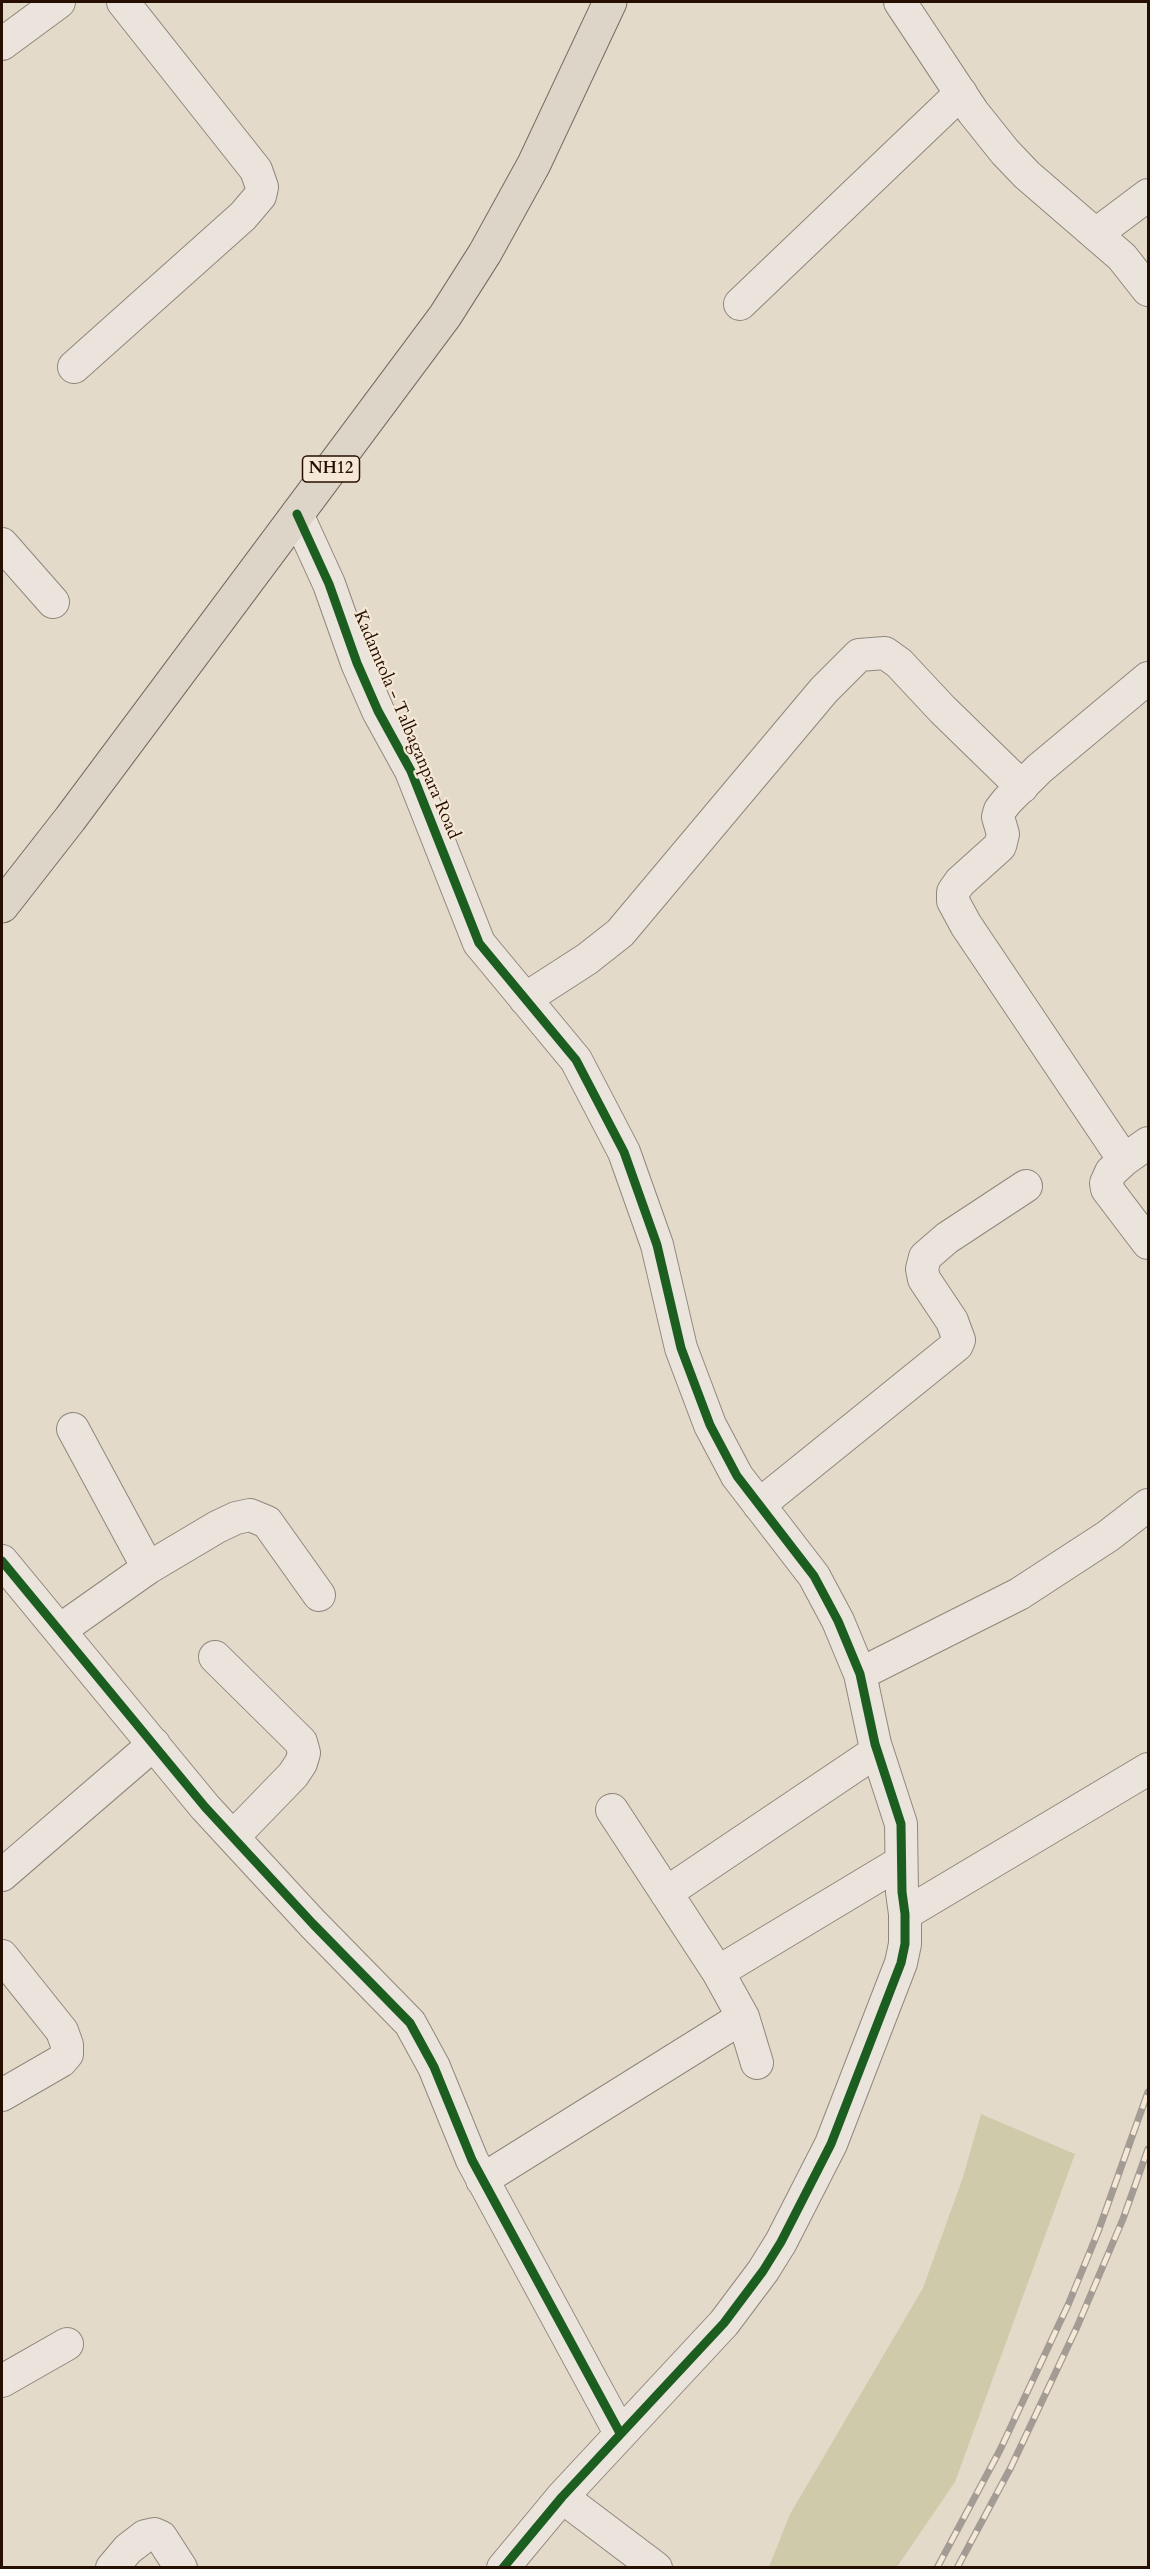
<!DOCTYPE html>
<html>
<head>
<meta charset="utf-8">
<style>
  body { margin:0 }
  #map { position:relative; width:1150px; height:2569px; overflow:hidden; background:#e4daca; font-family:Cardo,serif }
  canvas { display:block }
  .frame { position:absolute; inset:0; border:3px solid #260f00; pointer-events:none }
</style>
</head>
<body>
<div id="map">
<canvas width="1150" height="2569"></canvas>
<div class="frame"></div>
</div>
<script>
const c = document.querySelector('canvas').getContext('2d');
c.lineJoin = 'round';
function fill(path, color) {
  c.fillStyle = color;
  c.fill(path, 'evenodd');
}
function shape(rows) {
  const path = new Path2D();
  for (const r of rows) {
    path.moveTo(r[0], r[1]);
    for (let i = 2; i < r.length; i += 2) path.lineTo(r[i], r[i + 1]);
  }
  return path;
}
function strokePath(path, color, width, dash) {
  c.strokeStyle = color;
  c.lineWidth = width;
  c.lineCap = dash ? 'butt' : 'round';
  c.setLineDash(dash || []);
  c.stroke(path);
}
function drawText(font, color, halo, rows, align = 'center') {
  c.font = font + ' Cardo,serif';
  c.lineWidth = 4.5;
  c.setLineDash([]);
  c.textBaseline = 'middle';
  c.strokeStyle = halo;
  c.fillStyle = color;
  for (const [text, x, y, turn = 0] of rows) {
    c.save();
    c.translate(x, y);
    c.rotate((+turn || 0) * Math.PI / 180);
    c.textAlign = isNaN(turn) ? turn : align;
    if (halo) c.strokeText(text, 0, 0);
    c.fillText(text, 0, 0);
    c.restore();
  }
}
fill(shape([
  [981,2114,1075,2154,955,2482,897,2567,769,2567,790,2514,923,2288,963,2177]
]), '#cfcbaa');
const minor = shape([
  [900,2,973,112,1005,152,1027,175,1122,257,1148,290],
  [2,44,59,2],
  [1096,234,1148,195],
  [740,304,961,93],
  [74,367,243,216,260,196,262,187,256,170,123,2],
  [297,514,329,584,357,663,378,711,411,771,479,943,576,1060,624,1152,657,1245,681,1348,710,1425,737,1476,814,1576,838,1621,860,1674,875,1744,901,1824,902,1892,905,1914,905,1944,901,1963,831,2144,781,2242,763,2271,724,2323,562,2497,503,2568],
  [2,544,53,602],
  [1148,678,1039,769,1007,801,1000,810,998,817,1003,834,1000,846,960,882,953,892,953,901,966,925,1124,1160,1111,1172,1106,1183,1107,1189,1148,1243],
  [525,999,587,959,620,933,824,690,859,655,885,653,899,663,942,709,1022,787],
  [1124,1160,1148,1143],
  [73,1429,148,1568],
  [759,1505,957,1345,959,1340,952,1321,924,1279,922,1269,925,1257,947,1238,1026,1186],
  [2,1561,205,1807,313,1924,410,2023,434,2067,472,2160,620,2433],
  [60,1630,148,1568,217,1527,236,1518,250,1515,267,1522,319,1595],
  [215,1657,301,1742,304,1753,301,1763,293,1775,233,1837],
  [860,1674,1019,1594,1108,1536,1148,1505],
  [612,1810,718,1972,743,2017,757,2063],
  [2,1875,154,1744],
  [666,1893,877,1751],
  [905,1914,1148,1769],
  [2,1956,62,2031,67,2045,67,2054,61,2061,2,2095],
  [718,1972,901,1862],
  [482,2180,743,2017],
  [2,2381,67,2344],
  [562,2497,656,2568],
  [112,2568,128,2549,145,2536,154,2534,161,2537,181,2568]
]);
const major = shape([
  [2,906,70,819,445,316,485,253,534,164,610,2]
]);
strokePath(minor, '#90877c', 34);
strokePath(major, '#756c62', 35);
strokePath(minor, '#eae4dd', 32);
strokePath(major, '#ddd5c8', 33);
const rail = shape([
  [937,2568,1000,2450,1068,2305,1098,2232,1148,2092],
  [957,2568,1011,2467,1077,2327,1123,2219,1148,2149]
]);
strokePath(rail, '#a39c94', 7);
strokePath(rail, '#f5e8d6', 4.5, [14]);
strokePath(shape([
  [297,514,329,584,357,663,378,711,411,771,479,943,576,1060,624,1152,657,1245,681,1348,710,1425,737,1476,814,1576,838,1621,860,1674,875,1744,901,1824,902,1892,905,1914,905,1944,901,1963,831,2144,781,2242,763,2271,724,2323,562,2497,503,2568],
  [2,1561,205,1807,313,1924,410,2023,434,2067,472,2160,620,2433]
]), '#1b5e20', 9);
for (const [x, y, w] of [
  [331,469,57]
]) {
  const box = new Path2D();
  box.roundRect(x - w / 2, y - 13, w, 26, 4.5);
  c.fillStyle = '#f5e8d6';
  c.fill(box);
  strokePath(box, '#260f00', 1.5);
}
drawText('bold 16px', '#260f00', null, [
  ["NH12",331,469]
]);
drawText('18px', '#260f00', '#f5e8d6', [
  ["Kadamtola - Talbaganpara Road",406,725,67]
]);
</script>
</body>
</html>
